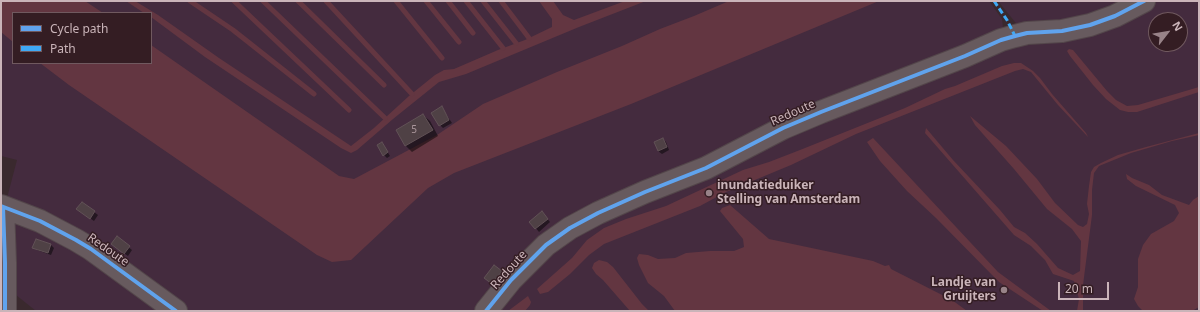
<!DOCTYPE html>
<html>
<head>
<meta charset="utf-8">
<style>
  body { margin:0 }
  #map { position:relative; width:1200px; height:312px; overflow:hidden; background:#3a292e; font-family:"Noto Sans",sans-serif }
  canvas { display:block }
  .frame { position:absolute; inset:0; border:2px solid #cab4b9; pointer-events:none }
  .legend { position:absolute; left:12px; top:12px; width:140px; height:52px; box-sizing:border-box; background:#341d23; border:1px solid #70595f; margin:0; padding:5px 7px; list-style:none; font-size:12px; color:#cab4b9 }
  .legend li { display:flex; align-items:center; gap:8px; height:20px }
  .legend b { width:20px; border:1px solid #70595f }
  .north { position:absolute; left:1148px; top:12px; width:40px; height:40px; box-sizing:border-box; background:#341d23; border:1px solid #70595f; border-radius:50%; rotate:59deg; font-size:11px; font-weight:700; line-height:16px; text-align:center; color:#cab4b9 }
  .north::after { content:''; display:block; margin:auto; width:14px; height:18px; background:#988388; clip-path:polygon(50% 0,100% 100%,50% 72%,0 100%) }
  .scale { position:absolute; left:1058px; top:282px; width:51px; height:18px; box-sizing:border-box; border:2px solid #cab4b9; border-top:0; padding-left:5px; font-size:12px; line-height:14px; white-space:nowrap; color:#cab4b9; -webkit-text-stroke:3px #341d23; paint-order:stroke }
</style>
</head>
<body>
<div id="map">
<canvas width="1200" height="312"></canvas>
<div class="frame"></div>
<ul class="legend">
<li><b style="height:5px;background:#60a3ed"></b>Cycle path</li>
<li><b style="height:5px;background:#3fa9f5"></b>Path</li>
</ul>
<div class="north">N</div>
<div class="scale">20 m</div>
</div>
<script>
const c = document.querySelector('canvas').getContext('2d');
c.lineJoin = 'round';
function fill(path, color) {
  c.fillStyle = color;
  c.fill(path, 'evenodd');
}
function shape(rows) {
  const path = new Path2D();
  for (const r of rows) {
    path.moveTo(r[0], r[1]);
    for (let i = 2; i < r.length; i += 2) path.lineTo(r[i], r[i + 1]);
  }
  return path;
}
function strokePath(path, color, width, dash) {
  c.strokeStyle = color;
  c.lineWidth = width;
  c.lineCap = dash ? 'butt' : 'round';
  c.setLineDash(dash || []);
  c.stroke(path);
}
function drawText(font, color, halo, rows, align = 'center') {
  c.font = font + ' "Noto Sans",sans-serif';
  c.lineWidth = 3;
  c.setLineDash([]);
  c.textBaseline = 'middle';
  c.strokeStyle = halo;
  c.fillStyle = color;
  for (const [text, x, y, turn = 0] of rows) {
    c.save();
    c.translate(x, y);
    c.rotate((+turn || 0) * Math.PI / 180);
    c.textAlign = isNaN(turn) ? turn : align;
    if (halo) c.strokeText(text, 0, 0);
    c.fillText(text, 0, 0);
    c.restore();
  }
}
fill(shape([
  [1,1,989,1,1002,19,1003,28,1001,33,623,196,481,311,182,311,7,198,17,160,1,156],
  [13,13,151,13,151,63,13,63],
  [998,1,1132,1,1094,19,1018,25,1015,22],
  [1151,1,1199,1,1199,311,492,311,565,235,965,60],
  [1156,20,1180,20,1180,44,1156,44],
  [1,212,30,221,168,311,36,311,1,283]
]), '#442b3e');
fill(shape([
  [1,1,85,1,103,13,13,13,13,42,1,32],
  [126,1,135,1,158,15,219,58,351,146,374,128,409,96,435,75,444,70,454,69,498,50,525,40,552,27,552,19,539,1,553,1,563,15,574,20,625,1,646,1,579,27,466,74,439,82,393,119,357,150,351,153,341,148,205,57,151,17,151,13,144,13],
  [729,1,879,1,631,104,454,173,428,188,351,260,332,262,317,255,69,85,40,63,151,63,151,45,339,176,354,179,437,135,483,104,557,72,622,46,660,29,694,16],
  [1069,49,1073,50,1107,91,1116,100,1127,106,1138,105,1199,87,1199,92,1137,112,1128,112,1120,110,1106,99,1093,85,1070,56,1067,51],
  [1014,63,1021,63,1033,71,1040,78,1052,94,1086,133,1088,137,1058,105,1031,72,1023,69,1015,71,856,134,791,165,726,192,700,206,604,244,589,255,570,274,548,292,540,294,537,289,572,258,587,240,604,228,626,219,666,206,743,170,769,162,800,150,905,108,945,89,955,86,1002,66],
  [970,116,1006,146,1037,179,1055,203,1078,225,1083,227,1087,224,1089,214,1087,204,1089,186,1091,172,1094,167,1101,163,1118,155,1146,147,1199,133,1199,135,1172,141,1131,153,1099,166,1094,173,1092,190,1092,215,1083,285,1083,311,1077,311,1079,299,1074,281,1053,274,1045,260,1031,246,1014,235,925,133,926,128,953,160,1000,210,1014,227,1025,233,1037,244,1058,268,1073,275,1080,271,1081,241,1072,229,1047,209,1014,169,975,125],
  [873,138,998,272,1051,311,1043,311,999,282,936,218,907,191,880,161,867,142],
  [1126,174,1132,178,1149,185,1162,195,1189,205,1193,200,1199,196,1199,307,1192,311,1143,311,1138,306,1134,299,1138,287,1138,259,1143,245,1151,234,1174,221,1179,213,1175,205,1136,186,1127,179],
  [730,205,769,239,873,261,885,266,889,265,891,269,952,300,967,311,675,311,664,296,648,283,639,265,637,258,639,254,648,255,658,259,675,258,686,253,710,251,734,251,744,247,743,239,720,211,722,208],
  [599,260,607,262,613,267,642,304,649,311,630,311,603,280,596,274,592,268,594,263],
  [528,296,531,302,530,305,525,311,508,311]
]), '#633641');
fill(shape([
  [442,108,452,123,443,128,440,125],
  [423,115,430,121,438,136,412,152,406,146,397,131],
  [663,139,666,142,669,150,662,154,658,151],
  [382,143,390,156,387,158,384,155],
  [82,203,98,215,94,221,81,212],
  [545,216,550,222,539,232,531,222],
  [117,238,132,250,128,256,115,247],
  [51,245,54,248,51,255,37,250,34,247],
  [495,267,504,275,495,286,488,281]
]), '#0007');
strokePath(shape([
  [190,1,233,30,314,94],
  [234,1,349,110],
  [263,1,385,118],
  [298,1,384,85],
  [326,1,412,94],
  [396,1,442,58],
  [426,1,459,42],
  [448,1,473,33],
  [466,1,503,48],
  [483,1,516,43],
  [501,1,529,38]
]), '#633641', 5);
const building = shape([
  [442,106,449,120,439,126,431,113,442,106],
  [423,114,433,130,405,146,396,130,423,114],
  [663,138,667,147,658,151,654,142,663,138],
  [382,142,388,152,383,156,377,145,382,142],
  [82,202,95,211,90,219,76,209,82,202],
  [542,211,548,219,535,229,529,222,542,211],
  [117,236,130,246,124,254,111,244,117,236],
  [36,239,51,244,48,253,32,248,36,239],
  [494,265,502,271,492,284,484,278,494,265]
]);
fill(building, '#4f4145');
strokePath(building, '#615156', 1);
const minor = shape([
  [1,206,40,221,76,240,91,249,176,311],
  [3,207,5,263,5,311],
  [486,311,511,280,546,245,570,228,598,213,645,192,706,168,783,128,821,112,965,56,1001,40,1015,36,1027,33,1062,31,1090,25,1115,16,1144,1]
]);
strokePath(minor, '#53464a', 24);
strokePath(minor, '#675a5e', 22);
strokePath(shape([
  [994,1,1007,20,1015,36]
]), '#3fa9f5', 3, [6, 3]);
strokePath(shape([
  [1,206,40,221,76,240,91,249,176,311],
  [3,207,5,263,5,311],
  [486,311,511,280,546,245,570,228,598,213,645,192,706,168,783,128,821,112,965,56,1001,40,1015,36,1027,33,1062,31,1090,25,1115,16,1144,1]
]), '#60a3ed', 4);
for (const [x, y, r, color] of [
  [709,193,4,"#988388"],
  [1004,290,4,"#988388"]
]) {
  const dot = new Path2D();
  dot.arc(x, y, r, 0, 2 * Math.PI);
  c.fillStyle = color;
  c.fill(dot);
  strokePath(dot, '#341d23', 1.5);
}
drawText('10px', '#ab979c', null, [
  ["5",414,130]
]);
drawText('12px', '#cab4b9', '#341d23', [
  ["Redoute",793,113,-24],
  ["Redoute",108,250,35],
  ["Redoute",509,270,-48]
]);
drawText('bold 12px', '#cab4b9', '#341d23', [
  ["inundatieduiker",717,186],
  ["Stelling van Amsterdam",717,200],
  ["Landje van",996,283,"right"],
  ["Gruijters",996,297,"right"]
], 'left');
</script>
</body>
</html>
